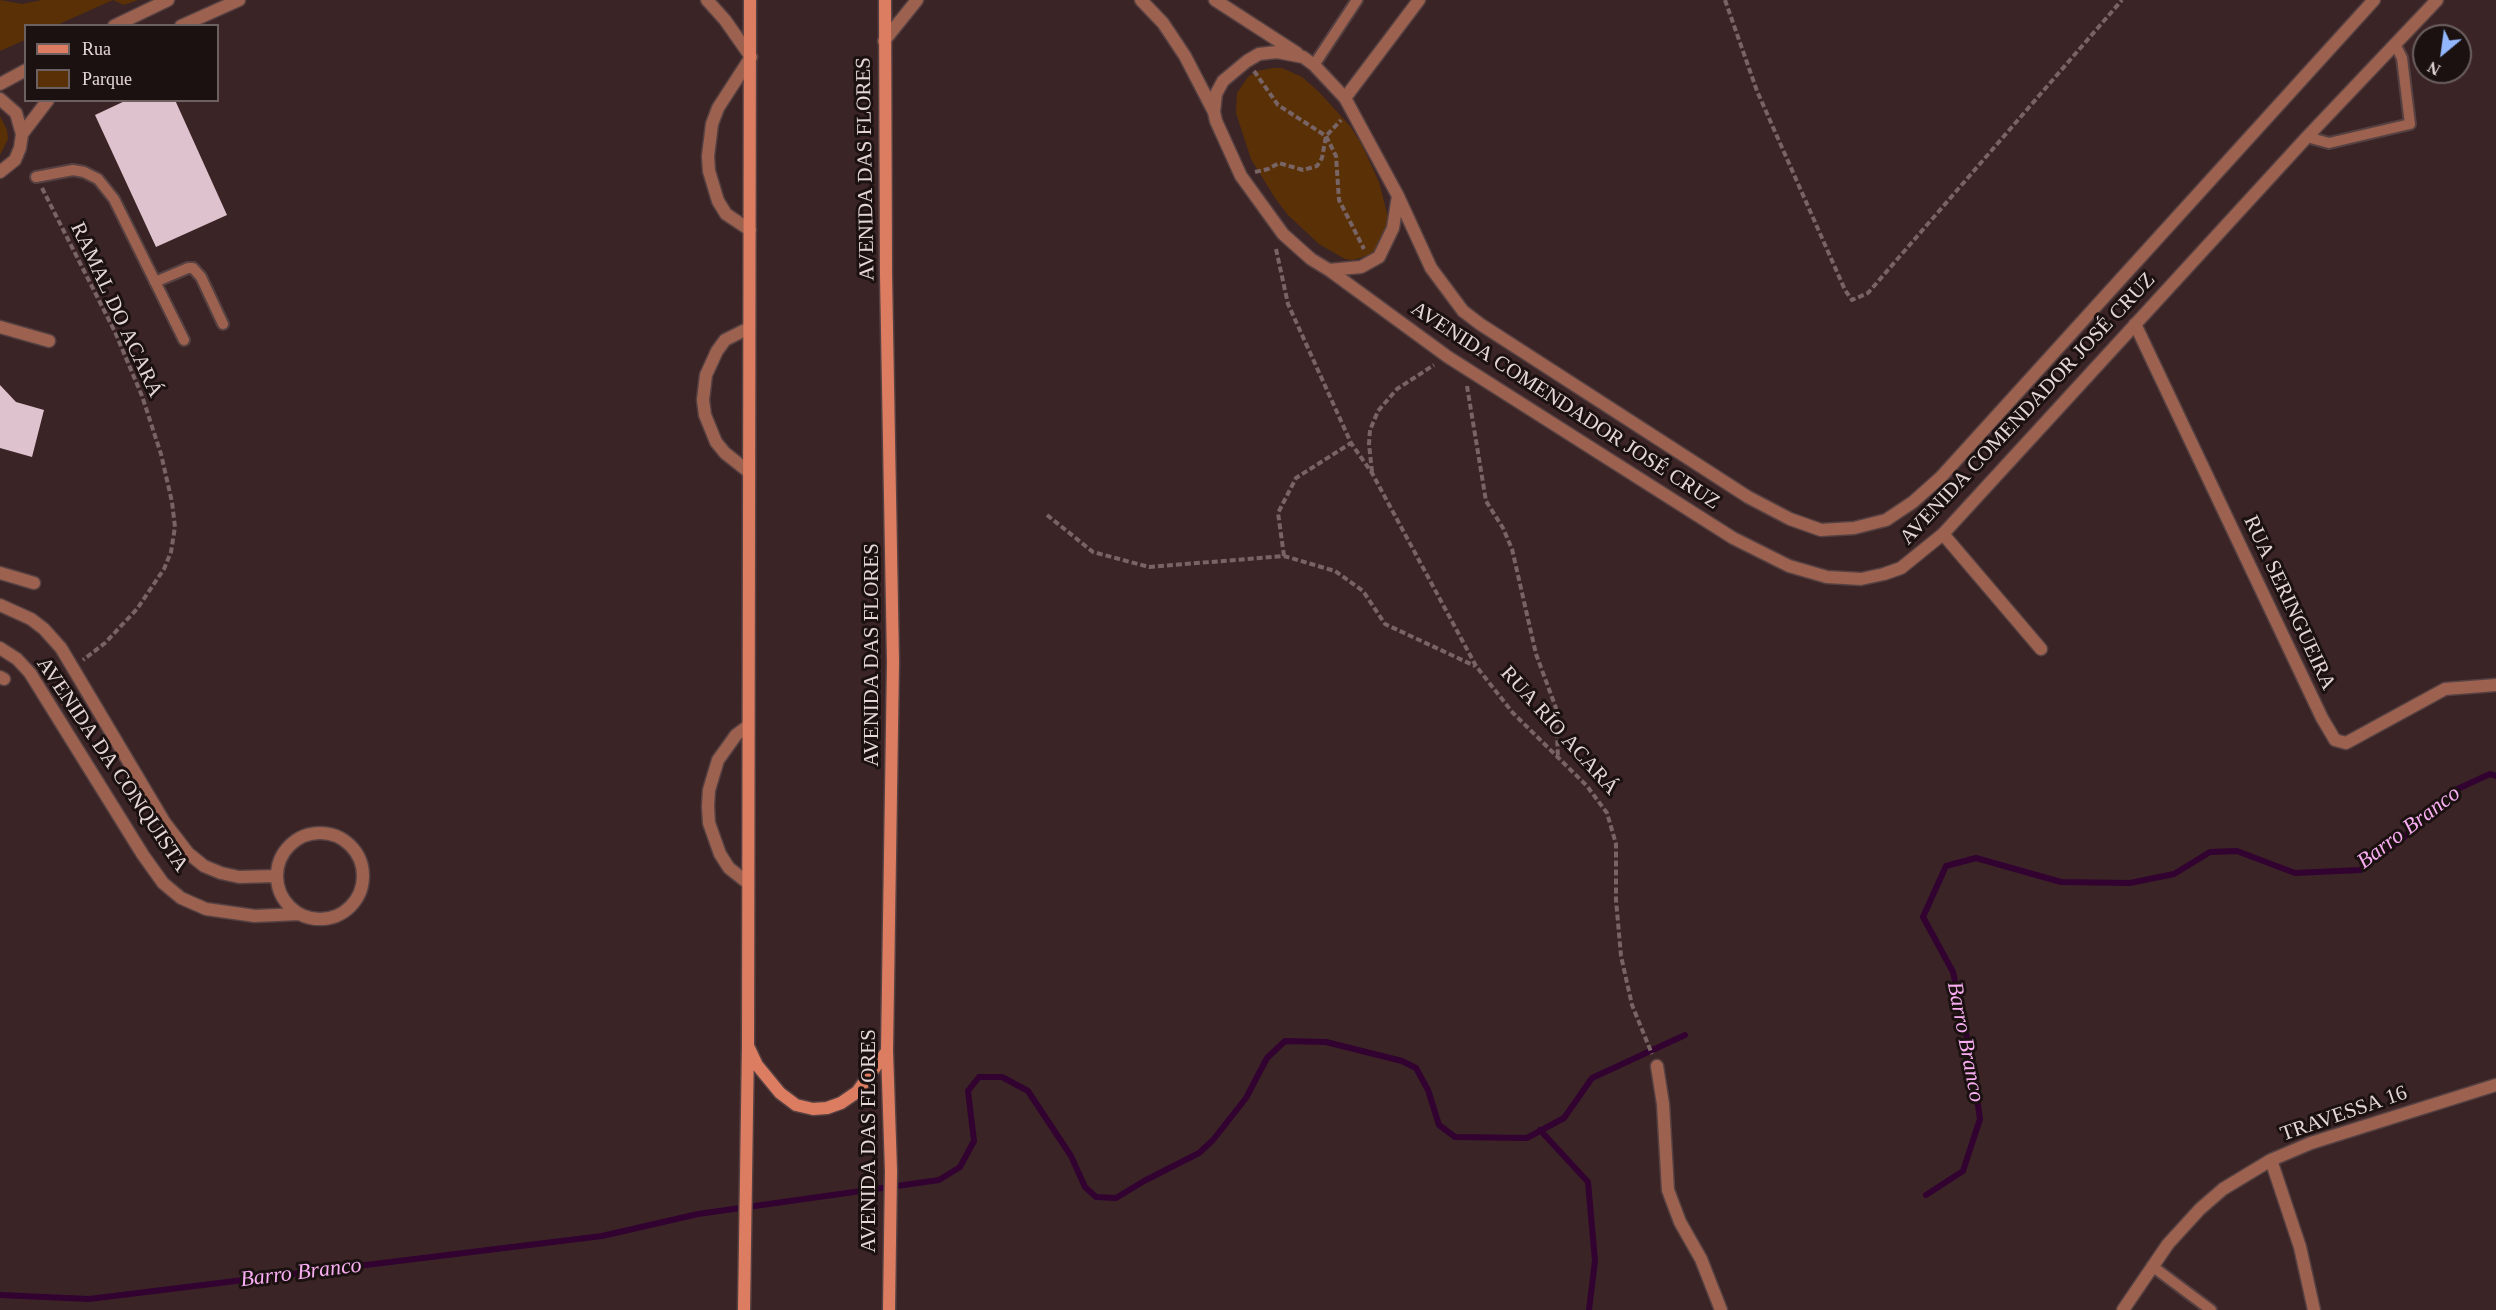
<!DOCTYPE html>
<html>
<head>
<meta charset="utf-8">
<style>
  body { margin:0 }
  #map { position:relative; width:2496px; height:1310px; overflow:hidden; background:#3b2426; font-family:Georgia,serif }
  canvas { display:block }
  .legend { position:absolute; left:24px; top:24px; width:195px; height:78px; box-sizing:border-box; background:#1b1111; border:2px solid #6c6060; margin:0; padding:8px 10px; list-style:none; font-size:18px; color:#e6d7d7 }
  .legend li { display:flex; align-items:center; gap:12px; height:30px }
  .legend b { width:30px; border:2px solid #6c6060 }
  .north { position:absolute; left:2412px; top:24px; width:60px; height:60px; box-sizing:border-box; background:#1b1111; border:2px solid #6c6060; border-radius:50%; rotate:209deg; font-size:16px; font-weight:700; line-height:24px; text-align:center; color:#e6d7d7 }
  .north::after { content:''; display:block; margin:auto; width:21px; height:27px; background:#92b7fd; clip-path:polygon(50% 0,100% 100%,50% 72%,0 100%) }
</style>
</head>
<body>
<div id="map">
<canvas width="2496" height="1310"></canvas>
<ul class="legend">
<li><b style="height:8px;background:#dc7d61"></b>Rua</li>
<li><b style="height:16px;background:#5a3107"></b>Parque</li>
</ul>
<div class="north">N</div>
</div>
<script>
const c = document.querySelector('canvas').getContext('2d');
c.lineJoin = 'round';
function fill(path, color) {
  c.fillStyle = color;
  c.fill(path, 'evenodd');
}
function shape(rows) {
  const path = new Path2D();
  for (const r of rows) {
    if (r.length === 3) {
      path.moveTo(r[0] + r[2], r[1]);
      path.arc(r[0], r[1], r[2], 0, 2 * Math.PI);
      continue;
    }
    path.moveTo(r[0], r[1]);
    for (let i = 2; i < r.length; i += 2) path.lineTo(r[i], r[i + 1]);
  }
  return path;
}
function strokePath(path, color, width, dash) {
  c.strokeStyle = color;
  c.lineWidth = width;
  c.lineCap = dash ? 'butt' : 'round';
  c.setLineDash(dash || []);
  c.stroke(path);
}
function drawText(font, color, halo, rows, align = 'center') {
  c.font = font + ' Georgia,serif';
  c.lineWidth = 6;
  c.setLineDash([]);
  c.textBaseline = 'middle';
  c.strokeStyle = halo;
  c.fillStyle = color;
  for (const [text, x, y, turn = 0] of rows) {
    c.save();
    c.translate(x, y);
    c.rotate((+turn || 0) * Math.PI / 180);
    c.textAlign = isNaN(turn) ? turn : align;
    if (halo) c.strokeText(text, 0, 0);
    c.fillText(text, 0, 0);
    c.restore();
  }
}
fill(shape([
  [0,0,22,4,42,0,138,0,124,5,113,0,57,25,26,26,25,40,0,51],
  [1273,68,1282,68,1302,77,1319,92,1350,126,1362,145,1379,182,1388,217,1388,226,1377,250,1369,255,1353,260,1345,259,1319,244,1288,215,1275,198,1251,159,1236,113,1237,93,1248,77,1257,71],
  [0,116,7,130,8,139,0,155]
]), '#5a3107');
strokePath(shape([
  [1540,1130,1588,1182,1595,1261,1589,1310],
  [1926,1195,1963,1171,1980,1119,1971,1057,1953,972,1923,917,1946,866,1976,858,2061,882,2130,883,2174,874,2210,852,2237,851,2295,873,2360,870,2402,839,2453,791,2490,774,2496,776],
  [0,1295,89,1299,602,1236,698,1214,939,1180,960,1167,974,1141,968,1091,979,1077,1002,1077,1028,1091,1071,1156,1085,1187,1096,1197,1116,1198,1144,1181,1199,1153,1213,1140,1246,1098,1267,1058,1285,1041,1326,1042,1402,1061,1416,1068,1428,1090,1439,1125,1455,1137,1527,1138,1564,1118,1592,1078,1685,1035]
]), '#320231', 6);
fill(shape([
  [127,100,175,100,227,215,156,247,95,115],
  [0,385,16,402,44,410,32,457,0,448]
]), '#dec2cd');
const service = shape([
  [1314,65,1357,0],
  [2307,137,2329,143,2410,124,2402,58,2395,44],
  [36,177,73,170,84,172,98,179,114,199,184,340],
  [155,282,188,268,193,268,201,277,223,324],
  [2152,1266,2211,1310]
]);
const minor = shape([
  [707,0,725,20,751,57,718,108,712,124,708,156,709,171,718,201,726,214,750,230],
  [114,26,168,0],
  [181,26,239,0],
  [0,84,26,70],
  [1345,98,1419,0],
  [0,99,16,113,22,134,20,148,15,160,0,172],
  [22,134,48,100],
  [2135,324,2322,718,2335,740,2346,743,2445,689,2496,685],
  [0,327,49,341],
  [749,472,725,453,716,442,705,415,703,400,706,375,717,351,725,340,749,328],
  [1943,534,2041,649],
  [0,573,34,583],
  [0,605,31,619,44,629,61,648,165,823,188,853,204,866,221,873,239,877,276,876],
  [0,648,17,659,30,673,143,855,163,883,181,898,206,909,255,916,299,914],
  [0,677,4,679],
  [320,876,43],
  [748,883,729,868,720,854,709,823,708,806,709,790,718,760,736,735,748,726],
  [1657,1066,1663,1104,1668,1190,1680,1222,1701,1259,1721,1310],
  [2271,1160,2300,1247,2314,1310],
  [2123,1310,2168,1244,2200,1209,2223,1189,2271,1160,2311,1143,2496,1085]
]);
const tertiary = shape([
  [1141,0,1163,23,1185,56,1214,112,1216,121,1241,176,1283,234,1311,259,1329,270,1361,267,1379,257,1393,228,1398,196,1345,98,1314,65,1303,57,1277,52,1259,54,1247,61,1223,81,1216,94,1214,112],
  [1215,0,1297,53],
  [884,41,917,0],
  [1398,196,1431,268,1463,311,1480,324,1748,497,1790,519,1821,530,1854,528,1886,520,1913,502,1941,477,2374,0],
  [1329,270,1448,357,1733,538,1789,566,1827,577,1861,579,1884,574,1901,568,1943,534,2307,137,2437,0]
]);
const secondary = shape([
  [885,0,886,274,893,662,887,1051,891,1171,889,1310],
  [749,1048,757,1065,780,1093,796,1105,813,1109,827,1108,841,1103,857,1092,887,1051],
  [744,1310,748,1045,750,0]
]);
strokePath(service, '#564142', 14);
strokePath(minor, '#564142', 15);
strokePath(tertiary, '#564142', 15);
strokePath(secondary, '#564142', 15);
strokePath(shape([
  [1725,0,1757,91,1845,290,1852,300,1868,293,2122,0],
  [1254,71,1278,105,1326,136,1336,156,1339,200,1364,249],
  [1255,172,1268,169,1279,163,1303,170,1317,166,1322,158,1326,136,1341,120],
  [42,188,115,332,142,396,161,454,172,502,175,527,171,552,164,569,137,609,105,643,83,660],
  [1276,249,1288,304,1351,443,1372,473,1476,666,1513,713,1587,786,1607,813,1616,844,1616,900,1621,956,1632,1005,1652,1054],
  [1467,386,1486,501,1503,528,1512,549,1536,654,1556,708,1558,759],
  [1372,472,1369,444,1370,430,1378,411,1397,389,1434,365],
  [1047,515,1093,552,1149,567,1284,556,1335,571,1363,591,1385,624,1475,666],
  [1284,556,1278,513,1296,478,1351,443]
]), '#786465', 4, [6, 3]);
strokePath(service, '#9c614f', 10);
strokePath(minor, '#9c614f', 12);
strokePath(tertiary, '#9c614f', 12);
strokePath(secondary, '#dc7d61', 12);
drawText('21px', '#e6d7d7', '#1b1111', [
  ["AVENIDA DAS FLORES",866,169,-91],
  ["RAMAL DO ACARÁ",116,310,65],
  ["AVENIDA COMENDADOR JOSÉ CRUZ",1565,406,33],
  ["AVENIDA COMENDADOR JOSÉ CRUZ",2028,409,-47],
  ["RUA SERINGUEIRA",2289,603,65],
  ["AVENIDA DAS FLORES",872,655,-90],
  ["RUA RÍO ACARÁ",1559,731,48],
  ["AVENIDA DA CONQUISTA",112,765,56],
  ["TRAVESSA 16",2344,1114,-19],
  ["AVENIDA DAS FLORES",869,1141,-90]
]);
drawText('italic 22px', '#f9aef2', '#1b1111', [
  ["Barro Branco",2409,828,-37],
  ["Barro Branco",1965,1042,79],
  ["Barro Branco",301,1273,-7]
]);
</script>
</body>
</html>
